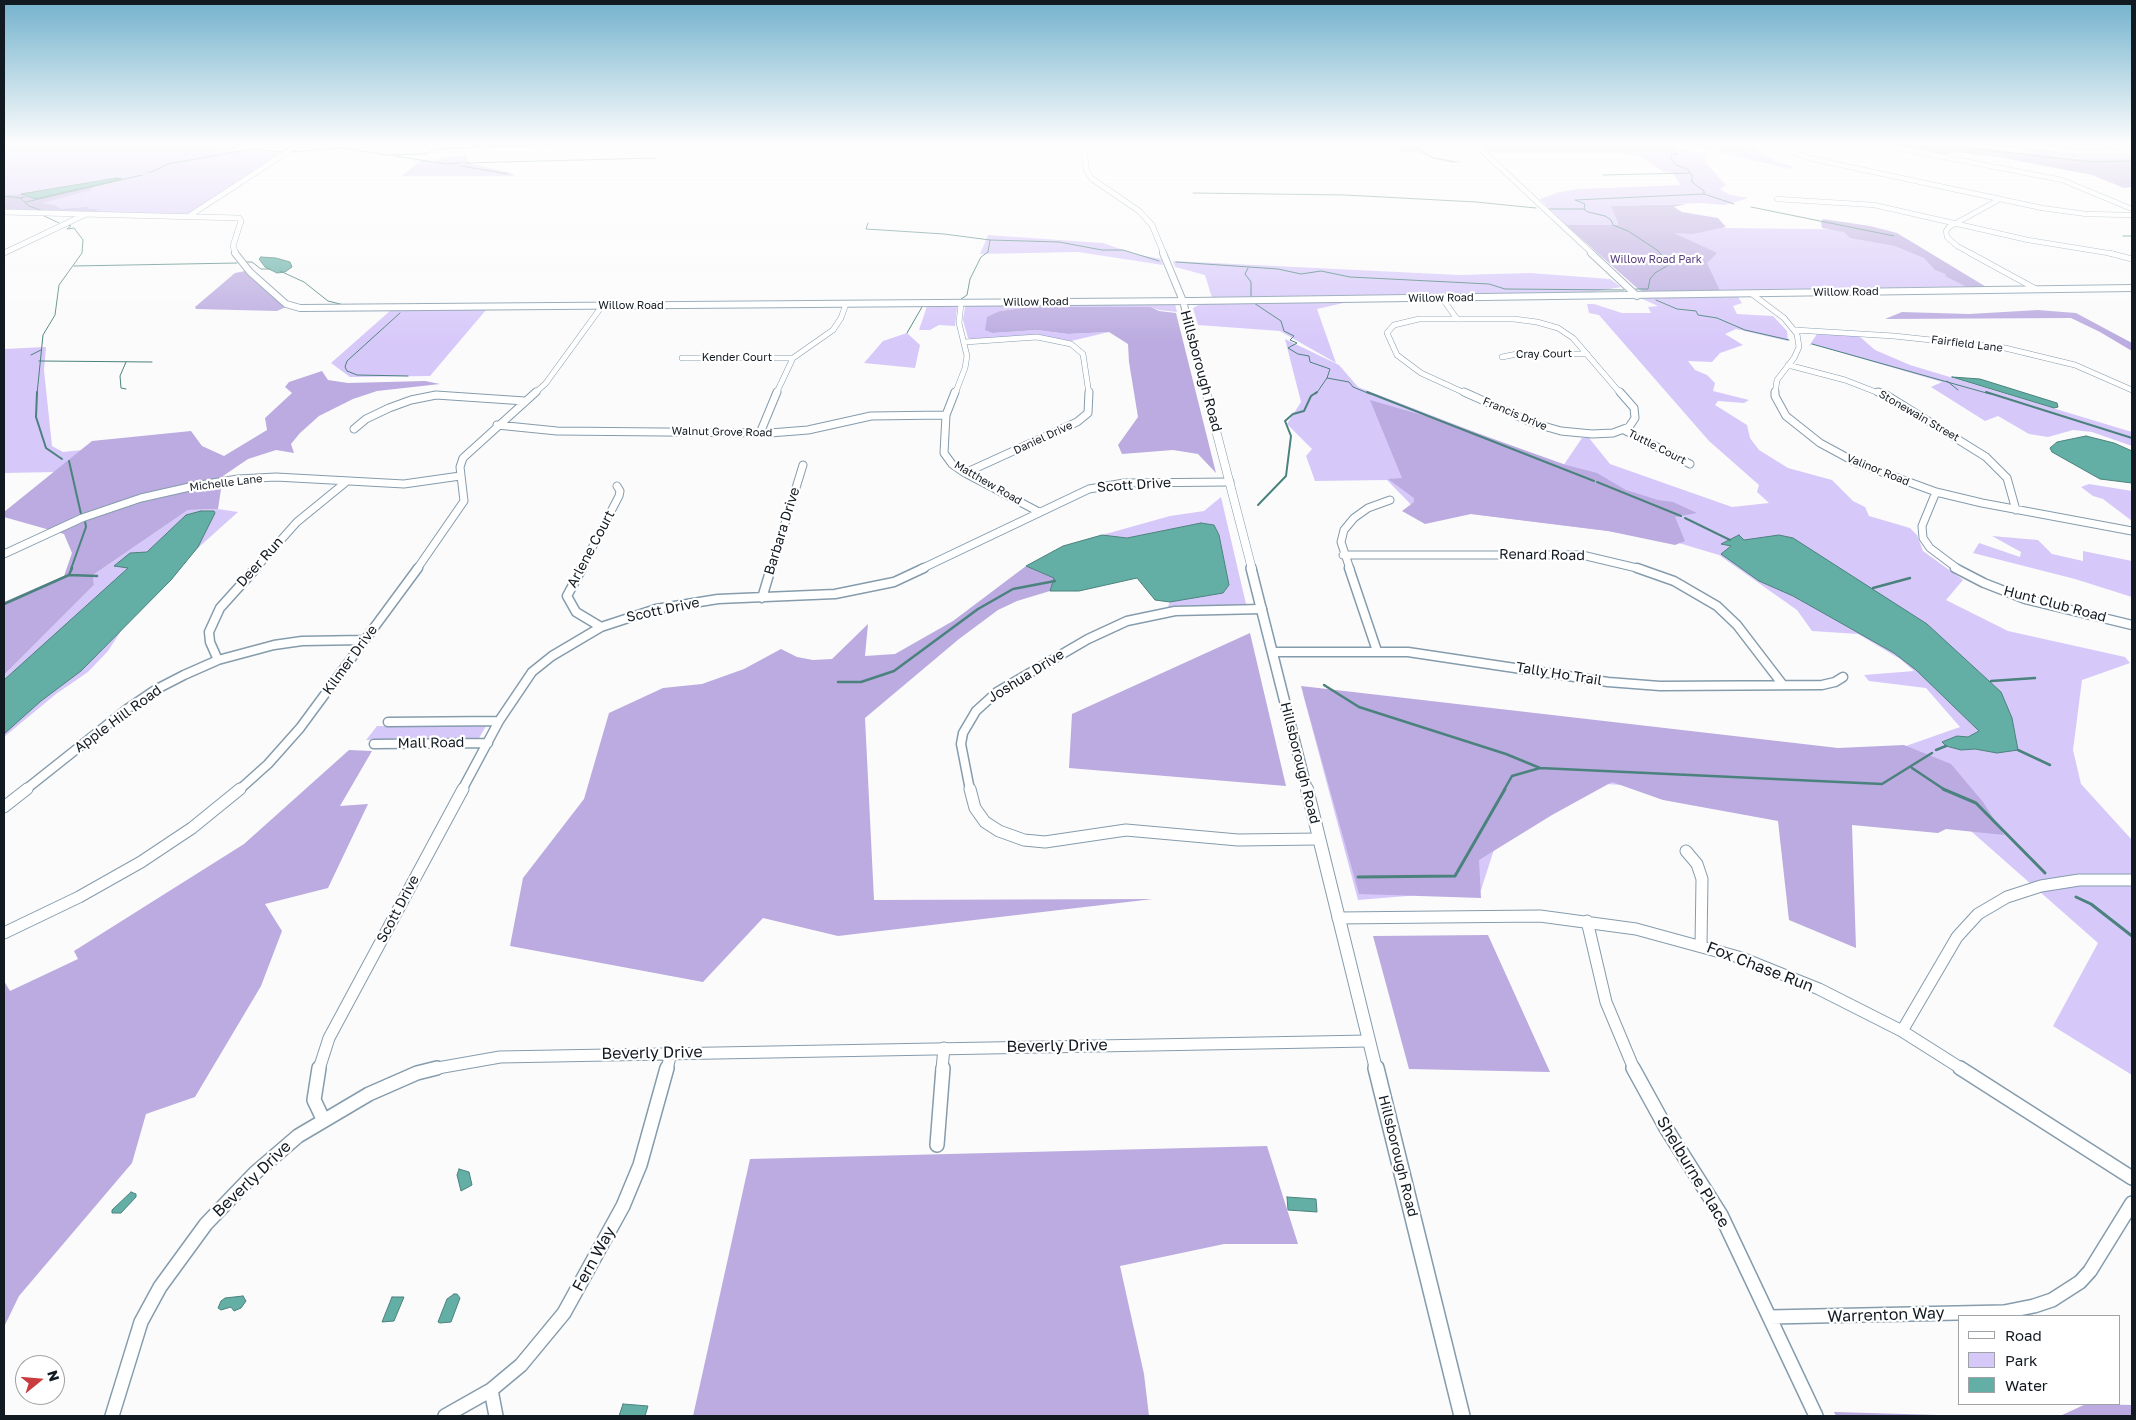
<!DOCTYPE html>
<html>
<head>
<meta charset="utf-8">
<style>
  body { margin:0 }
  #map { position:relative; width:2136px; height:1420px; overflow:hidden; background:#fbfbfb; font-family:"Golos Text",sans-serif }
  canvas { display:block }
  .frame { position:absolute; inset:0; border:5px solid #121a21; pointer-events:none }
  .legend { position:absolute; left:1958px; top:1315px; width:162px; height:90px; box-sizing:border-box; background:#fff; border:1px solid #a0a3a6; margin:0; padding:6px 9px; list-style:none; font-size:15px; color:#121a21 }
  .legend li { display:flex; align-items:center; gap:10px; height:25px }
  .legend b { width:25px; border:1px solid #a0a3a6 }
  .north { position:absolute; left:15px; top:1355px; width:50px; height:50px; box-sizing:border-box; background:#fff; border:1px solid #a0a3a6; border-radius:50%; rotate:73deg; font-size:14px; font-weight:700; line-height:20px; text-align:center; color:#121a21 }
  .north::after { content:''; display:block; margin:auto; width:18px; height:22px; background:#ca3b3d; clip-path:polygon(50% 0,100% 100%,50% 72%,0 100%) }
</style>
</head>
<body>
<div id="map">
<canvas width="2136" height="1420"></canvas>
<div class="frame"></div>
<ul class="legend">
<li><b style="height:6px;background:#fff"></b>Road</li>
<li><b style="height:14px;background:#d7c8fa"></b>Park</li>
<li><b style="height:14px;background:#64afa5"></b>Water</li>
</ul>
<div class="north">N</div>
</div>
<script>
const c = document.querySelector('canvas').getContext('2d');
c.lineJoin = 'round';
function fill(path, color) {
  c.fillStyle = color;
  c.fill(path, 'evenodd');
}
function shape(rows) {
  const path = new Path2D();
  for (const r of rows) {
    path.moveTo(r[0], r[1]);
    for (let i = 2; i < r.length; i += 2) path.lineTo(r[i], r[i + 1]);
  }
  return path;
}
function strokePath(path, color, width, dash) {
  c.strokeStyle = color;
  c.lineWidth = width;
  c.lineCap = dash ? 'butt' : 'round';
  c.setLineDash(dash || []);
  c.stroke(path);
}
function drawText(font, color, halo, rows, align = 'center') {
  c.font = font + ' "Golos Text",sans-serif';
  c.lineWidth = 4.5;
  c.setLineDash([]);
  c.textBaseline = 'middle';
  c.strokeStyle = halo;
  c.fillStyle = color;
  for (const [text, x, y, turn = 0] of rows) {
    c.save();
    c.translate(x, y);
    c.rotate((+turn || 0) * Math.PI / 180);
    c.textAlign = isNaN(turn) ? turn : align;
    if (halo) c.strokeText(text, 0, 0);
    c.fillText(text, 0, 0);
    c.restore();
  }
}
fill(shape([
  [4,143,224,143,218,147,234,146,237,148,234,150,280,153,186,215,4,210],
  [1400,143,1414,143,1433,157,1465,162,1450,163,1417,152,1400,152],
  [1479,143,1654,143,1707,155,1705,162,1726,185,1720,189,1730,195,1749,198,1725,205,1701,203,1612,206,1620,225,1566,225,1540,199,1560,192,1579,189,1681,185,1672,173,1664,172,1641,157,1620,153,1490,153],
  [1683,143,1744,143,1775,161,1794,167,1789,169],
  [2039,143,2132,143,2132,148,2115,147,2120,150,2116,150,2099,146,2072,146,2076,150,2050,150],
  [2019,147,2045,150,2122,152,2132,159,2100,160,2034,155],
  [467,155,467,160,472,164,512,173,515,176,402,176,421,160,431,162,442,158],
  [1569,226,1887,230,1985,288,1642,292],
  [988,235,1103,243,1135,254,1161,259,1163,265,1078,252,980,254],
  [1173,261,1459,275,1530,273,1610,279,1621,287,1593,292,1523,296,1379,295,1317,309,1336,363,1280,331,1198,325,1193,308,1212,298,1205,275,1175,267],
  [1738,297,1742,303,1733,306,1737,314,1773,316,1787,331,1788,341,1736,329,1725,334,1743,345,1720,353,1712,362,1688,361,1695,370,1707,375,1715,383,1713,391,1749,400,1744,403,1718,401,1715,405,1747,425,1750,438,1759,450,1788,468,1832,480,1853,501,1865,507,1869,516,1910,528,1917,535,1923,551,1963,580,1946,600,2008,631,2125,657,2130,663,2082,680,2073,750,2081,784,2132,840,2132,1075,2053,1026,2098,943,1964,825,1697,790,1606,784,1506,812,1481,890,1358,900,1303,694,1852,753,1903,747,1960,727,1926,688,1869,681,1864,675,1914,671,1900,659,1858,634,1812,631,1797,610,1719,555,1672,541,1608,531,1471,514,1425,519,1387,480,1315,481,1306,456,1312,449,1287,424,1301,402,1285,339,1339,365,1358,387,1563,466,1582,438,1589,438,1610,464,1732,507,1769,503,1757,492,1759,485,1709,441,1599,315,1589,313,1587,304,1594,304,1622,313,1651,313,1648,307,1658,306,1640,298],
  [1175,304,1177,312,1159,310,1151,307,1030,307,1000,311,993,333,1037,330,1068,334,1109,332,1071,341,1038,336,971,339,968,338,963,320,965,307,971,305],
  [927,306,957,307,955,326,939,325,930,330,919,330],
  [391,310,486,310,430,376,350,377,331,363],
  [907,333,920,345,915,368,864,363,883,341],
  [1817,334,1859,336,1875,350,1910,365,2132,432,2132,446,2092,432,2073,430,2048,437,2029,434,1998,416,1985,421,1931,387,1942,382,1812,344,1809,346],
  [46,347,44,370,52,446,63,452,82,450,56,472,4,473,4,349],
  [2089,484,2132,491,2132,521,2103,499,2093,496,2081,487],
  [1221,497,1246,604,1167,609,1170,602,1223,593,1229,585,1219,535,1214,525,1201,523,1127,538,1102,535,1170,516,1204,511],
  [218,509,238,512,199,547,125,625,108,651,88,672,56,694,4,737,4,675,94,585,93,575,188,510],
  [1992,536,2038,540,2052,554,2083,561,2083,551,2132,561,2132,597,2075,579,1973,553,1979,543,2020,557,2021,552],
  [377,726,486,726,478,740,366,740]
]), '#d7c8fa');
fill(shape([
  [1937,143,2077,159,2132,159,2132,187,2124,188,2092,175,2004,158,1955,152,1944,155,1887,144],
  [95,186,91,190,42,203,54,205,61,209,88,207,89,209,100,209,94,211,4,209,4,196,10,195,21,194,25,197,57,195],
  [1686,204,1674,207,1682,212,1718,218,1726,227,1692,234,1674,233,1717,253,1707,263,1720,291,1645,292,1637,288,1566,225,1619,225,1611,206],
  [1823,219,1870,226,1897,233,1988,288,1969,288,1945,276,1946,274,1935,270,1924,258,1895,246,1850,238,1844,232,1822,228,1821,222],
  [245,271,286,307,277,311,196,309,195,307,235,273],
  [1030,307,1151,307,1159,311,1176,313,1216,473,1198,454,1173,450,1122,454,1118,445,1138,417,1129,362,1128,344,1109,332,1068,334,1037,330,993,333,985,330,987,317,1000,311],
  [2038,310,2076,313,2132,343,2132,351,2100,332,2071,318,1885,319,1902,312,1969,314],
  [322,371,328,380,348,383,425,381,440,384,377,391,353,399,319,416,300,433,291,444,294,453,276,450,248,459,223,476,218,509,188,510,93,575,94,585,4,675,4,602,64,576,72,553,64,534,4,517,4,512,92,441,191,431,202,446,224,456,267,430,265,418,292,393,285,387,289,382],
  [1370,400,1446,422,1566,465,1597,473,1626,490,1658,500,1673,502,1697,513,1675,517,1685,541,1675,545,1608,531,1471,514,1425,524,1402,511,1414,502,1414,498,1388,479,1402,478],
  [1026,566,1054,578,1050,591,1017,601,998,610,959,639,865,718,874,900,1153,899,838,936,763,918,703,982,510,946,523,878,584,799,609,713,663,688,702,684,744,669,781,649,797,657,813,660,832,659,868,624,865,656,895,654,953,621],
  [1250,633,1286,786,1069,768,1072,714],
  [1301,686,1838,748,1904,745,1951,764,1983,802,2004,835,1946,829,1938,833,1852,825,1856,948,1789,920,1778,821,1663,800,1612,782,1552,815,1479,860,1481,898,1359,894],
  [349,750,372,751,340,806,368,804,328,888,265,904,282,931,261,986,195,1097,146,1114,132,1163,19,1296,4,1327,4,981,10,991,78,959,74,951,244,844],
  [1488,935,1550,1072,1409,1069,1373,936],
  [1267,1146,1298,1244,1224,1244,1120,1266,1144,1374,1149,1416,693,1416,750,1159],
  [2086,1404,2132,1405,2132,1416,2060,1416],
  [1834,1412,1974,1416,1836,1416]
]), '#bbabe0');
const water = shape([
  [117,178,122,179,35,199,21,194,117,178],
  [261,257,276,258,290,262,292,267,285,272,277,273,265,267,259,259,261,257],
  [1952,377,1980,379,2057,403,2058,407,2054,408,1952,377],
  [2086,436,2114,443,2132,451,2132,483,2100,479,2052,452,2050,448,2057,442,2086,436],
  [201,511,214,511,215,513,198,547,171,580,81,671,41,701,4,734,4,680,128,568,114,566,130,553,147,552,186,515,201,511],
  [1201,523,1214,525,1219,535,1229,585,1223,593,1170,602,1155,600,1137,578,1079,591,1050,591,1054,578,1026,566,1063,546,1102,535,1127,538,1201,523],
  [1739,535,1744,540,1779,535,1793,538,1927,624,2001,692,2012,718,2018,750,1997,753,1975,749,1961,750,1946,746,1942,742,1957,736,1968,737,1979,731,1916,670,1894,653,1793,596,1759,581,1721,554,1731,546,1721,544,1739,535],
  [459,1169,469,1172,472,1185,461,1191,457,1175,459,1169],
  [131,1192,136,1194,136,1197,121,1213,112,1213,112,1210,131,1192],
  [1287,1197,1316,1199,1317,1212,1288,1210,1287,1197],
  [454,1294,457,1294,460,1298,451,1322,440,1323,438,1322,447,1299,454,1294],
  [243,1296,246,1301,241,1308,234,1311,231,1307,221,1310,218,1308,221,1301,225,1298,243,1296],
  [392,1297,404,1297,394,1321,382,1322,392,1297],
  [623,1404,648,1406,645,1416,619,1416,623,1404]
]);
fill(water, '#64afa5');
strokePath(water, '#4b827d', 1);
strokePath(shape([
  [1408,143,1433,158,1455,162],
  [1924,143,2092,162,2132,161],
  [488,147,621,144],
  [291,152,342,148,387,155,426,154,435,149,483,147],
  [394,156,447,164,460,163],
  [466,163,655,158],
  [461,166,508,174],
  [149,173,168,164,251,149,284,152],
  [1603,175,1690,173],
  [1193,193,1345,195,1476,202,1536,208],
  [1704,194,1734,204],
  [4,196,20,198],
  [25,197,20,198,29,206,43,211],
  [26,202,142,175],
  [1751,207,1894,236],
  [1549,209,1584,209],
  [40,214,59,223],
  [868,223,866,229,944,234,990,240,1059,242,1102,250,1123,250,1159,261],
  [2123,236,2132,236],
  [247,262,252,262,261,269,270,269],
  [1176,262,1278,269,1301,274,1321,271,1350,277,1489,284,1505,289,1624,290],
  [74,266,237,263],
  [1248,268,1245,274,1251,282,1251,298],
  [280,271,304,282,328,301,344,305],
  [1636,289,1648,289,1650,279,1655,273,1670,264,1660,261,1658,258,1661,254,1657,250,1628,231,1613,225,1611,220,1605,216,1588,212,1584,209,1585,204,1575,200,1704,194,1704,191,1692,182,1692,175,1687,169,1676,165,1671,159,1671,154,1677,155,1675,150,1653,143],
  [1656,300,1677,309,1696,311,1698,315,1717,318,1745,330,1789,340],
  [957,302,967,295,970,279,981,257,988,252,990,240],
  [1254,303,1281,321,1284,331,1294,336,1290,340,1297,343,1288,348,1298,354,1309,356,1310,362,1330,369,1327,378,1349,382,1353,387,1370,394],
  [400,313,347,361,345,367,347,371,357,375,408,376],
  [907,333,922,307],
  [1812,344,1990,394],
  [31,355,41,350],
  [39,361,152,362],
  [126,362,120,376,121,388,126,389],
  [1947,381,1958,390],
  [37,394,43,335,55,315,59,285,82,253,83,240,74,228,67,229,71,226,66,225],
  [1316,394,1327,378]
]), '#4b827d', 1);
strokePath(shape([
  [37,392,36,417,46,448,62,459],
  [1367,392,1594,481],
  [1986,392,2132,438],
  [69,461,81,514],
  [1597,482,1681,516],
  [1258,505,1286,476,1291,436,1285,421,1293,414,1304,411,1311,396,1317,392],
  [1685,518,1730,540],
  [71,569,86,527,85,521]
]), '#4b827d', 2);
strokePath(shape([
  [69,575,72,568],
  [1873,588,1910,578],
  [4,604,69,575,97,576],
  [1991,681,2035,678],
  [838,682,861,682,894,671,978,609,1013,589,1055,581],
  [1324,685,1359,707,1506,754,1540,768,1882,784,1932,753],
  [1936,750,1946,746],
  [2018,750,2050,765],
  [1912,768,1945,790],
  [1504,790,1512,776,1540,768]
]), '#4b827d', 2.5);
strokePath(shape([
  [1943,789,1976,803,2045,873],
  [1358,877,1455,876,1505,789],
  [2076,897,2091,904,2132,936]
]), '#4b827d', 3);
const minorFar5 = shape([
  [1784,143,1788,150,1808,158,2042,208,2086,214,2132,215],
  [1872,143,2062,180,2132,209],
  [1999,143,2075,152,2132,152],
  [1777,199,1874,205,2028,240,2114,254],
  [1972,254,1957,246,1947,237,1946,231,1949,227,2000,199]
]);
const minorFar4 = shape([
  [1970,253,2036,289],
  [2109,253,2132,259],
  [1752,294,1784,318,1797,334,1799,347,1794,358,1777,380,1775,394],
  [1442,298,1457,319],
  [1795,330,1894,336,2005,348,2075,365,2132,390],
  [965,342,1037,337,1071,344,1083,354,1089,394],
  [1502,357,1517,354,1587,354],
  [682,358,793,358],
  [1788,365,1845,380,1881,394],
  [534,394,546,383,602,306],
  [776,394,793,358,833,330,841,318,846,304],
  [955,394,965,368,967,356,959,323,961,303],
  [1467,394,1421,373,1397,355,1387,333,1394,325,1419,319,1514,319,1537,322,1558,328,1573,338,1621,394]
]);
const minorFar3 = shape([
  [955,392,946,415,944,453,952,464,965,473,1039,512],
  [1464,392,1533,423,1561,431,1592,434,1613,433,1629,427,1635,418,1634,408,1620,392],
  [1775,392,1775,396,1786,416,1820,443,1857,463,1936,492,1982,503,2132,531],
  [1878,392,1888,396,1986,457,2007,478,2016,510],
  [497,425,557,431,770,433,808,430,871,416,946,415],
  [354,429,366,419,389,408,411,400,436,395,525,401],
  [1624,430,1690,464],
  [760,433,777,392],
  [965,473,1077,422,1088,413,1089,392],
  [1936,492,1922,526,1923,538,1930,548,1958,569],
  [4,554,82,518,141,498,194,486,238,479,276,477,404,484,460,476],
  [1343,555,1582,555,1641,569],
  [255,569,297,522,346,482],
  [417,569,464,501,460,467,463,458,536,392],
  [581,569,619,496,620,491,617,486],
  [771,569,803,465],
  [921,569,1089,489,1124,483,1230,482],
  [1350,569,1341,542,1344,530,1354,518,1368,508,1390,500]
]);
const minorFar2 = shape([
  [582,568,567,596,576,612,601,627],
  [1349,568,1377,651],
  [1637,568,1674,581,1717,606,1737,625,1783,685],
  [1955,568,1984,583,2025,599,2132,625],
  [762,598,771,568],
  [1273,652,1408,652,1608,682,1660,686,1822,685,1835,682,1843,677],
  [218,660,210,642,209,632,220,608,256,568],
  [388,722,499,721],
  [374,744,488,743],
  [25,790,127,709,155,690,184,675,218,660,274,645,302,641,364,640],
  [239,790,268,764,300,728,418,568],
  [462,790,499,721,532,672,552,656,601,627,656,609,718,599,835,594,894,582,924,568],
  [970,790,961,744,963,733,976,711,997,692,1088,639,1127,621,1175,611,1262,609]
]);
const minorFar1 = shape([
  [970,789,975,808,985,822,999,831,1024,840,1045,842,1126,830,1238,840,1319,839],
  [4,807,27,789],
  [1686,851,1697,864,1702,879,1701,945],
  [1338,918,1540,916,1636,929,1742,958,1819,989,1902,1031,1962,1069],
  [1587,921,1606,1002,1634,1069],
  [4,933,79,897,141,862,192,828,240,789],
  [1902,1031,1957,937,1978,914,2007,897,2041,886,2079,880,2132,880],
  [319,1069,329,1038,463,789],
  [432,1069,500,1057,1368,1041],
  [667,1069,671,1053],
  [942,1069,944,1048]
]);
const minor = shape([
  [319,1068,314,1100,323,1119],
  [1633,1068,1666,1128,1721,1215,1816,1416],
  [1960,1068,2132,1178],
  [937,1145,943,1068],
  [1770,1317,2004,1312,2034,1306,2052,1300,2080,1282,2090,1271,2132,1203],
  [491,1390,496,1416],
  [112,1416,141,1322,160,1287,206,1224,255,1173,298,1136,369,1094,417,1073,437,1068],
  [445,1416,491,1390,521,1365,564,1313,623,1206,640,1165,667,1068]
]);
const tertiaryFar5 = shape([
  [1084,143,1086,169,1091,178,1139,211,1152,225,1164,254],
  [1474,143,1593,254],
  [4,212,239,218,241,221,233,246,236,254],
  [189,216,301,143],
  [4,253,84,215]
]);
const tertiaryFar4 = shape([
  [235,253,250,272,286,304,300,308,1193,301,2132,288],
  [1163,253,1183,301,1207,394],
  [1591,253,1637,296]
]);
const tertiaryFar3 = shape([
  [1206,392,1252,569]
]);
const tertiaryFar2 = shape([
  [1251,568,1307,790]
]);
const tertiaryFar1 = shape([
  [1307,789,1376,1069]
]);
const tertiary = shape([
  [1376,1068,1462,1416]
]);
strokePath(minorFar5, '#859cad', 5.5);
strokePath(minorFar4, '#859cad', 6);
strokePath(minorFar3, '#859cad', 9);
strokePath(minorFar2, '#859cad', 11);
strokePath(minorFar1, '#859cad', 13);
strokePath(minor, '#859cad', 16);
strokePath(tertiaryFar5, '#859cad', 6);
strokePath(tertiaryFar4, '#859cad', 8);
strokePath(tertiaryFar3, '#859cad', 9);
strokePath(tertiaryFar2, '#859cad', 12);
strokePath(tertiaryFar1, '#859cad', 14);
strokePath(tertiary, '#859cad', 18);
strokePath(minorFar5, '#fff', 4.5);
strokePath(minorFar4, '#fff', 5);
strokePath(minorFar3, '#fff', 7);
strokePath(minorFar2, '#fff', 8);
strokePath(minorFar1, '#fff', 11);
strokePath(minor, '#fff', 13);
strokePath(tertiaryFar5, '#fff', 5);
strokePath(tertiaryFar4, '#fff', 6);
strokePath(tertiaryFar3, '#fff', 8);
strokePath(tertiaryFar2, '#fff', 9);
strokePath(tertiaryFar1, '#fff', 12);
strokePath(tertiary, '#fff', 15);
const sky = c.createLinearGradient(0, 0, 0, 342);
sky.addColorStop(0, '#73b2cd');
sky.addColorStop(0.42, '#fdfdfd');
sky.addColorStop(1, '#fdfdfd00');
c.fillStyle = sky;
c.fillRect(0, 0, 2136, 342);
drawText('11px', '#563e7f', '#fff', [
  ["Willow Road Park",1656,260]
]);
drawText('11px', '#121a21', '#fff', [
  ["Willow Road",1846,292,-1],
  ["Willow Road",1441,298,-1],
  ["Willow Road",1036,302,-1],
  ["Willow Road",631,306],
  ["Fairfield Lane",1967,344,7],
  ["Cray Court",1544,354,-1],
  ["Kender Court",737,358],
  ["Francis Drive",1515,414,23],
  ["Stonewain Street",1919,416,30],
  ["Walnut Grove Road",722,432,1],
  ["Daniel Drive",1043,438,-25],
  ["Tuttle Court",1657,447,27],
  ["Valinor Road",1878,470,22],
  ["Michelle Lane",226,483,-7],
  ["Matthew Road",988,483,30]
]);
drawText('14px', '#121a21', '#fff', [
  ["Hillsborough Road",1201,371,75],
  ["Scott Drive",1134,485,-4],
  ["Barbara Drive",782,531,-73],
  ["Arlene Court",591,549,-62],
  ["Renard Road",1542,555,1],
  ["Deer Run",260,562,-48],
  ["Hunt Club Road",2055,604,15],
  ["Scott Drive",663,610,-12],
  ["Kilmer Drive",350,660,-54],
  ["Tally Ho Trail",1559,674,9],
  ["Joshua Drive",1026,676,-32],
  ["Apple Hill Road",118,719,-36],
  ["Mall Road",431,743,-1],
  ["Hillsborough Road",1300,763,76],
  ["Scott Drive",398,909,-62],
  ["Hillsborough Road",1398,1156,76]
]);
drawText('16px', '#121a21', '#fff', [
  ["Fox Chase Run",1760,967,21],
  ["Beverly Drive",1057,1046,-1],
  ["Beverly Drive",652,1053,-1],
  ["Shelburne Place",1693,1172,59],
  ["Beverly Drive",252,1179,-44],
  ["Fern Way",594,1259,-61],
  ["Warrenton Way",1886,1315,-2]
]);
</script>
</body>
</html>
